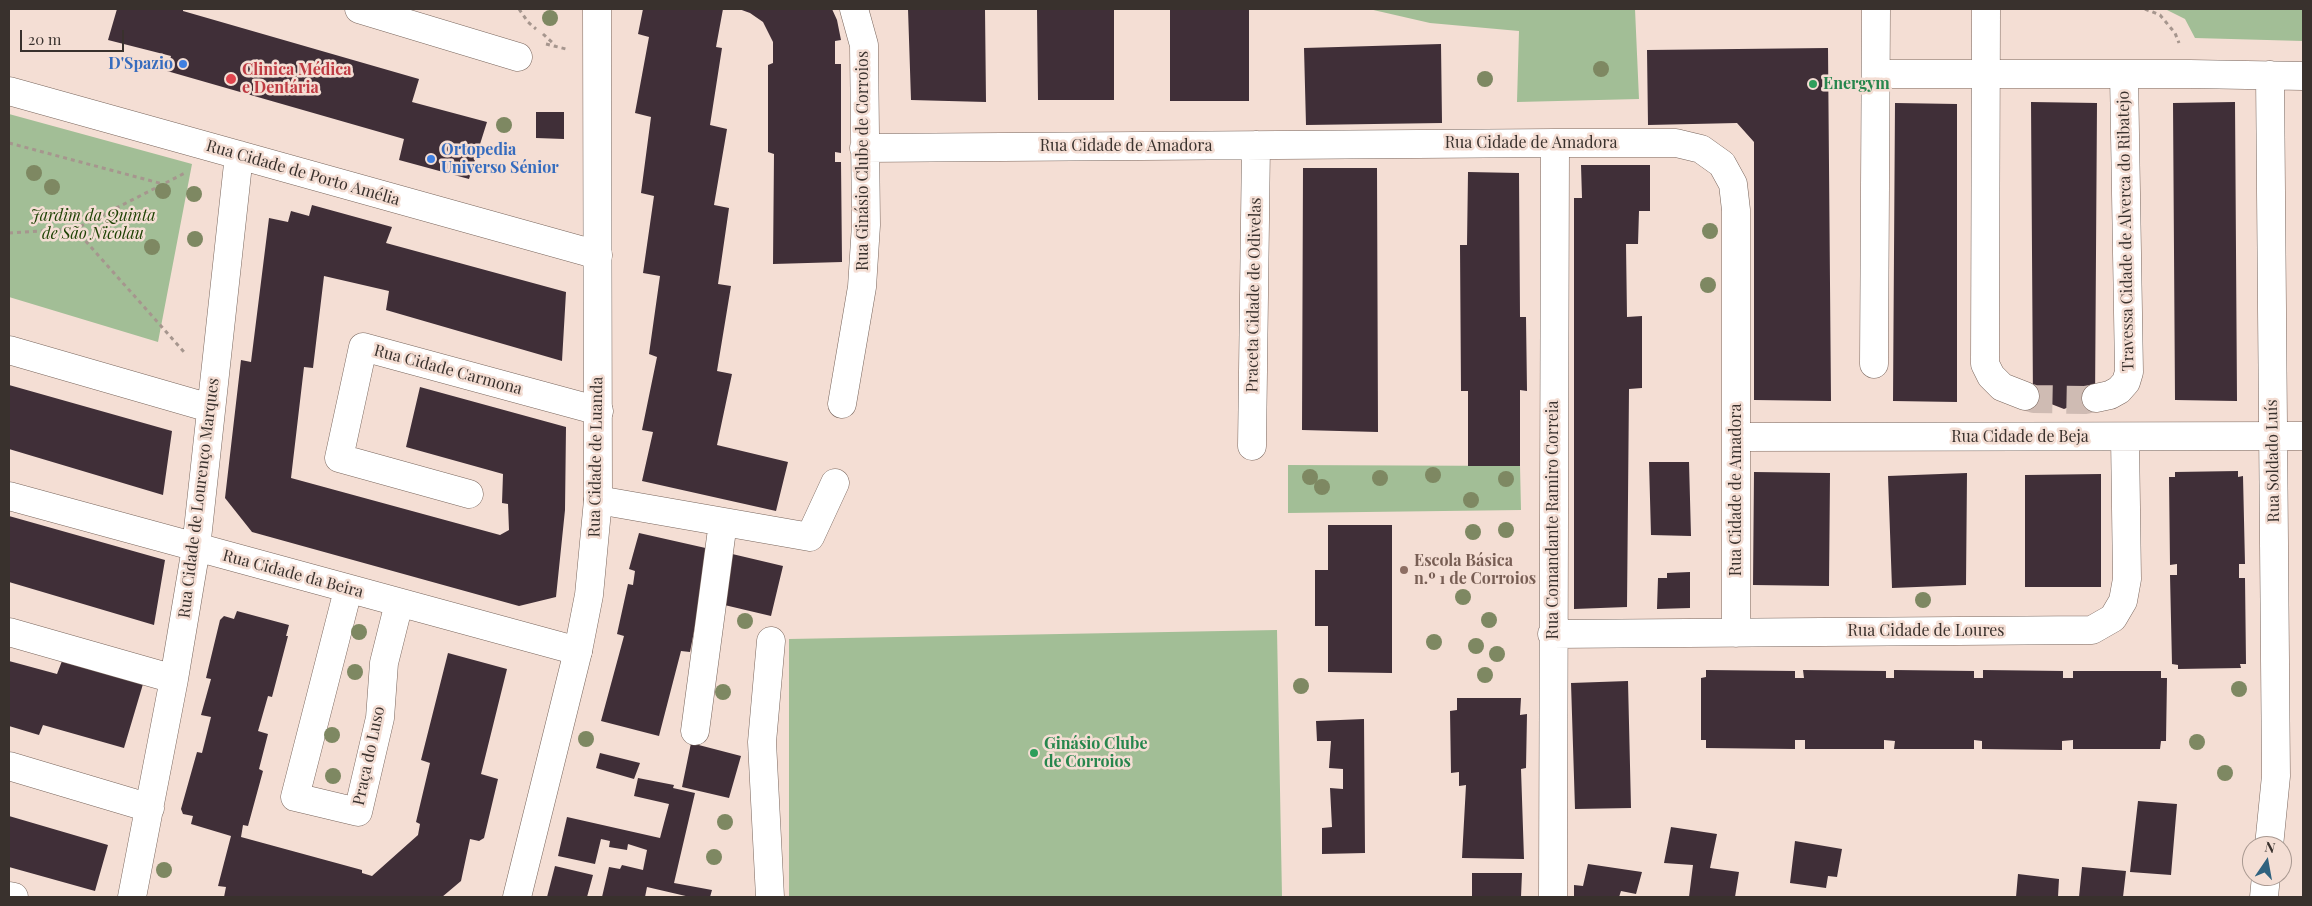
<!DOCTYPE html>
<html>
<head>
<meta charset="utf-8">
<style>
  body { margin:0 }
  #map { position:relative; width:2312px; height:906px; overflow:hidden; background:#f4ded4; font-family:"Playfair Display",serif }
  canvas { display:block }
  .frame { position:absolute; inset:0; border:10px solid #39312d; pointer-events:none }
  .north { position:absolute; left:2242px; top:836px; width:50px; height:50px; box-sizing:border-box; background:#f4ded4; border:1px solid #a99991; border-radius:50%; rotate:12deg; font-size:14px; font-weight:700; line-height:20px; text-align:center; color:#39312d }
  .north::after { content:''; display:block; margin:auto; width:18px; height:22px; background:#2f627f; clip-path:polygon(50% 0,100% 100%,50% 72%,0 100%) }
  .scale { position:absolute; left:20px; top:30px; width:104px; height:22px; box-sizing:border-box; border:2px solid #39312d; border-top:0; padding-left:6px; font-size:15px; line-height:18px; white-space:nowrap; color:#39312d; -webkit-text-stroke:4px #f4ded4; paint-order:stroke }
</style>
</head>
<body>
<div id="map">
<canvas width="2312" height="906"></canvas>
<div class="frame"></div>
<div class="north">N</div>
<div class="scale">20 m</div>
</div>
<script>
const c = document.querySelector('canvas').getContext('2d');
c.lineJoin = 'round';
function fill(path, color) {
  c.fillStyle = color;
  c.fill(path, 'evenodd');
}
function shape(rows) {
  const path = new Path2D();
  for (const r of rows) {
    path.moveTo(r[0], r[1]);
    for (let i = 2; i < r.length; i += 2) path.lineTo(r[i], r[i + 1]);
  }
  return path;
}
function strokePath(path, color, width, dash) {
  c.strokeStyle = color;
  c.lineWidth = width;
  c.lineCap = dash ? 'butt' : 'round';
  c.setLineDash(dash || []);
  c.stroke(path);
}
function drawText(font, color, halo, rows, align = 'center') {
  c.font = font + ' "Playfair Display",serif';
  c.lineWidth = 5;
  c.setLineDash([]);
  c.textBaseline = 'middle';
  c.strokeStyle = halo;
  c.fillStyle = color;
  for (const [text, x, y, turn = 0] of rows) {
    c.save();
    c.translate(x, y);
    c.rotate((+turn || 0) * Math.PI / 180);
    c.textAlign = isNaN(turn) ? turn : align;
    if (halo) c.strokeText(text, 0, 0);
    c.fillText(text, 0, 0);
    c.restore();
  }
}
fill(shape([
  [1369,9,1635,9,1639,99,1517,102,1519,31,1430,23],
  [2165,9,2303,9,2303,41,2195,38,2185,19],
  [9,114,192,164,158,342,9,297],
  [1288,465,1520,466,1521,510,1288,513],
  [1277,630,1282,897,789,897,789,639]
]), '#a2be96');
fill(shape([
  [117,9,183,9,183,11,419,79,412,102,487,122,469,179,399,160,404,139,167,71,171,56,108,40],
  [643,9,723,9,716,47,722,48,710,125,727,129,714,205,729,208,718,284,731,286,717,371,732,374,717,445,788,462,776,511,642,481,653,432,642,430,657,357,649,354,660,276,643,273,654,196,641,193,651,117,635,113,649,37,638,34],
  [739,9,832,9,837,20,841,40,835,41,835,64,841,64,841,153,835,152,835,162,841,162,842,262,773,264,774,154,768,152,768,65,773,63,773,42,763,22,750,13],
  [908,9,985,9,986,102,911,100],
  [1037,9,1114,9,1114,100,1038,100],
  [1170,9,1249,9,1249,101,1170,101],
  [1441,44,1442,123,1306,125,1304,48],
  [1828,48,1831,401,1754,400,1754,142,1737,123,1648,125,1647,50],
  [2031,102,2097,103,2095,403,2081,402,2064,409,2046,402,2033,402],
  [2235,102,2237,401,2175,400,2173,103],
  [1895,103,1957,104,1957,402,1893,401],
  [536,112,564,112,564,139,536,138],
  [1581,165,1650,165,1650,211,1639,211,1638,244,1626,244,1627,317,1642,316,1642,388,1629,389,1627,607,1574,609,1574,198,1582,198],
  [1303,168,1377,168,1378,432,1302,430],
  [1468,172,1519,173,1520,317,1526,317,1527,391,1520,390,1520,466,1468,466,1468,391,1461,391,1460,245,1467,245],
  [312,205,392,227,386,243,566,292,562,361,386,310,389,291,324,276,313,368,304,367,291,478,500,535,509,530,508,504,502,503,503,474,406,447,420,387,566,427,565,510,556,597,519,606,252,532,225,498,241,360,251,362,269,218,288,222,291,211,309,216],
  [9,385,172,431,163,495,9,449],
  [1649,462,1689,462,1691,536,1651,535],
  [2238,471,2238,477,2243,476,2245,564,2239,564,2239,578,2245,578,2246,664,2240,664,2241,668,2178,669,2178,665,2172,664,2170,575,2177,575,2177,564,2170,565,2169,477,2175,477,2175,472],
  [1754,472,1830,473,1829,586,1753,585],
  [1967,473,1966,585,1892,588,1888,476],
  [2101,474,2101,587,2025,587,2025,475],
  [9,516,165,560,154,625,9,582],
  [1328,525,1392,525,1392,673,1328,672,1328,626,1315,626,1315,570,1328,570],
  [639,533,710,549,690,652,681,651,659,736,601,721,624,636,617,634,628,584,633,585,635,571,629,569],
  [728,553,783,566,771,616,716,603],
  [1690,572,1690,608,1657,609,1658,578,1667,578,1667,573],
  [237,611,289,625,286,636,288,636,272,697,268,696,258,731,268,734,259,769,263,771,248,826,243,825,241,837,362,870,362,873,372,876,418,835,420,824,416,822,430,763,421,760,448,653,507,669,481,774,498,779,484,838,479,841,470,839,461,881,442,897,224,897,226,887,218,886,231,836,191,824,193,816,183,814,181,809,197,752,202,753,211,717,201,715,211,679,206,678,220,620,224,616,234,619],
  [9,661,57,674,62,661,143,684,124,748,43,725,39,735,9,726],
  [1706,670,1795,671,1795,678,1804,678,1803,670,1886,671,1886,678,1894,678,1894,670,1974,671,1974,678,1983,678,1983,670,2063,671,2063,678,2073,678,2073,671,2161,671,2161,678,2167,678,2166,741,2161,741,2160,749,2073,749,2073,740,2062,741,2062,750,1982,749,1982,741,1974,740,1974,749,1894,749,1895,741,1884,740,1884,749,1805,749,1805,740,1795,740,1795,749,1706,748,1706,740,1701,740,1701,678,1706,677],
  [1628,681,1631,808,1575,809,1571,683],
  [1457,698,1521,698,1520,715,1527,714,1526,768,1521,769,1524,859,1462,858,1466,785,1459,786,1459,772,1451,773,1450,711,1457,710],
  [1364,719,1365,853,1322,854,1322,828,1332,827,1330,788,1343,789,1343,769,1329,768,1331,741,1317,741,1316,721],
  [691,743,741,756,729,798,682,787],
  [600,753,640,763,634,779,596,768],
  [638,778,674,785,673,788,695,793,674,883,712,890,710,897,690,897,647,887,645,897,602,897,609,867,620,869,622,865,643,870,647,850,628,844,627,850,609,847,610,841,601,839,595,864,558,856,567,817,660,838,669,804,634,796],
  [2138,801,2177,804,2171,875,2130,872],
  [9,816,108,845,95,891,9,867],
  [1671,827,1717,834,1710,868,1739,872,1735,897,1689,897,1693,865,1664,863],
  [1795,841,1842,849,1837,877,1828,876,1826,888,1790,883],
  [1588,864,1642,872,1636,894,1621,891,1619,897,1574,897,1574,885,1583,886],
  [555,866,593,875,587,897,547,897],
  [2082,867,2126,871,2123,897,2079,897],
  [1472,873,1522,873,1521,897,1472,897],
  [2018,874,2059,879,2058,897,2016,897]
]), '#402f38');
strokePath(shape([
  [2025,396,2034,399,2085,400,2096,398]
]), '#cfbbb3', 28, [28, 14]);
const minor = shape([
  [359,9,518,57],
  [1986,9,1985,364,1991,376,2002,387,2025,396],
  [1876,74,2190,74,2303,76],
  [9,91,598,255],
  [864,148,1555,143,1676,143,1701,149,1722,164,1733,184,1736,210,1736,633],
  [9,350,210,408],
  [1874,364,1876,9],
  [2096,398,2110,395,2119,390,2126,382,2129,372,2124,74],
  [842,404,862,287,866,225,864,45,854,9],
  [1736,437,2303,436],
  [1252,446,1256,145],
  [469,494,339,458,363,347,599,411],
  [9,496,578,651],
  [598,500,810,537,835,483],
  [348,590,295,797,358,812,380,718,384,663,399,603],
  [9,632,174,679],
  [1552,634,2092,630,2113,618,2123,601,2127,579,2125,437],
  [695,731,723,522],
  [9,766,150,808],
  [2269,846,2276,776,2270,75],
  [9,896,14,897],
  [132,897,174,679,196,548,239,155],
  [770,897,762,742,771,641],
  [1553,897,1555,143],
  [2264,897,2266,876]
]);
const major = shape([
  [517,897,578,651,589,595,598,500,597,9]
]);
strokePath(minor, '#79665d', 29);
strokePath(major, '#79665d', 29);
strokePath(shape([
  [519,9,528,22,536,29],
  [2145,9,2160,15,2175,33,2179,43],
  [543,34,555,45],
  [546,44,566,49],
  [9,143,163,184],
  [75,229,184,352],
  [9,233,75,229,185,173]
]), '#a6968e', 3, [4, 4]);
strokePath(minor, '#fff', 28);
strokePath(major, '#fff', 28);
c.fillStyle = '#7e8862';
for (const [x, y] of [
  [550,18],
  [1601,69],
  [1485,79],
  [504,125],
  [34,173],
  [52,187],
  [163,191],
  [194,194],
  [1710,231],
  [195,239],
  [152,247],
  [1708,285],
  [1433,475],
  [1310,477],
  [1380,478],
  [1506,479],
  [1322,487],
  [1471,500],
  [1506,530],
  [1473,532],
  [1463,597],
  [1923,600],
  [1489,620],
  [745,621],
  [359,632],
  [1434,642],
  [1476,646],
  [1497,654],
  [355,672],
  [1485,675],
  [1301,686],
  [2239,689],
  [723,692],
  [332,735],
  [586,739],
  [2197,742],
  [2225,773],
  [333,776],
  [725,822],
  [714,857],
  [164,870]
]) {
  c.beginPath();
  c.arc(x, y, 8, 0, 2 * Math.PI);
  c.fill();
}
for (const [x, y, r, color] of [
  [183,64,5,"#3f7fe0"],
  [231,79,6,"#e0444e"],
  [1813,84,5,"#2e9e5b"],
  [431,159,5,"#3f7fe0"],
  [1404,570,5,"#8d6e63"],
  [1034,753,5,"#2e9e5b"]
]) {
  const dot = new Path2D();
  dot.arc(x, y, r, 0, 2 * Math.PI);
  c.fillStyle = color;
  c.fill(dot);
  strokePath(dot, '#f4ded4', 2);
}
drawText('bold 16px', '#366cbe', '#f4ded4', [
  ["D'Spazio",173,64],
  ["Ortopedia",441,150,"left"],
  ["Universo Sénior",441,168,"left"]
], 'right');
drawText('bold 16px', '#be3a42', '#f4ded4', [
  ["Clinica Médica",242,70],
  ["e Dentária",242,88]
], 'left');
drawText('bold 16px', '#27864d', '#f4ded4', [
  ["Energym",1823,84],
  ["Ginásio Clube",1044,744],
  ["de Corroios",1044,762]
], 'left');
drawText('16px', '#39312d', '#f4ded4', [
  ["Rua Cidade de Amadora",1531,143],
  ["Rua Cidade de Amadora",1126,146],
  ["Rua Ginásio Clube de Corroios",863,161,-90],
  ["Rua Cidade de Porto Amélia",303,173,16],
  ["Travessa Cidade de Alverca do Ribatejo",2126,231,-91],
  ["Praceta Cidade de Odivelas",1254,295,-89],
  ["Rua Cidade Carmona",448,370,15],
  ["Rua Cidade de Beja",2020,437],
  ["Rua Cidade de Luanda",596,457,-89],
  ["Rua Soldado Luís",2273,461,-91],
  ["Rua Cidade de Amadora",1736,490,-90],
  ["Rua Cidade de Lourenço Marques",199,498,-83],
  ["Rua Comandante Ramiro Correia",1553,520,-90],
  ["Rua Cidade da Beira",293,574,15],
  ["Rua Cidade de Loures",1926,631],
  ["Praça do Luso",369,756,-78]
]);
drawText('italic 16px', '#1e4204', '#f4ded4', [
  ["Jardim da Quinta",93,216],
  ["de São Nicolau",93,234]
]);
drawText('bold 16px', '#785e54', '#f4ded4', [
  ["Escola Básica",1414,561],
  ["n.º 1 de Corroios",1414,579]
], 'left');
</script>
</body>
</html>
